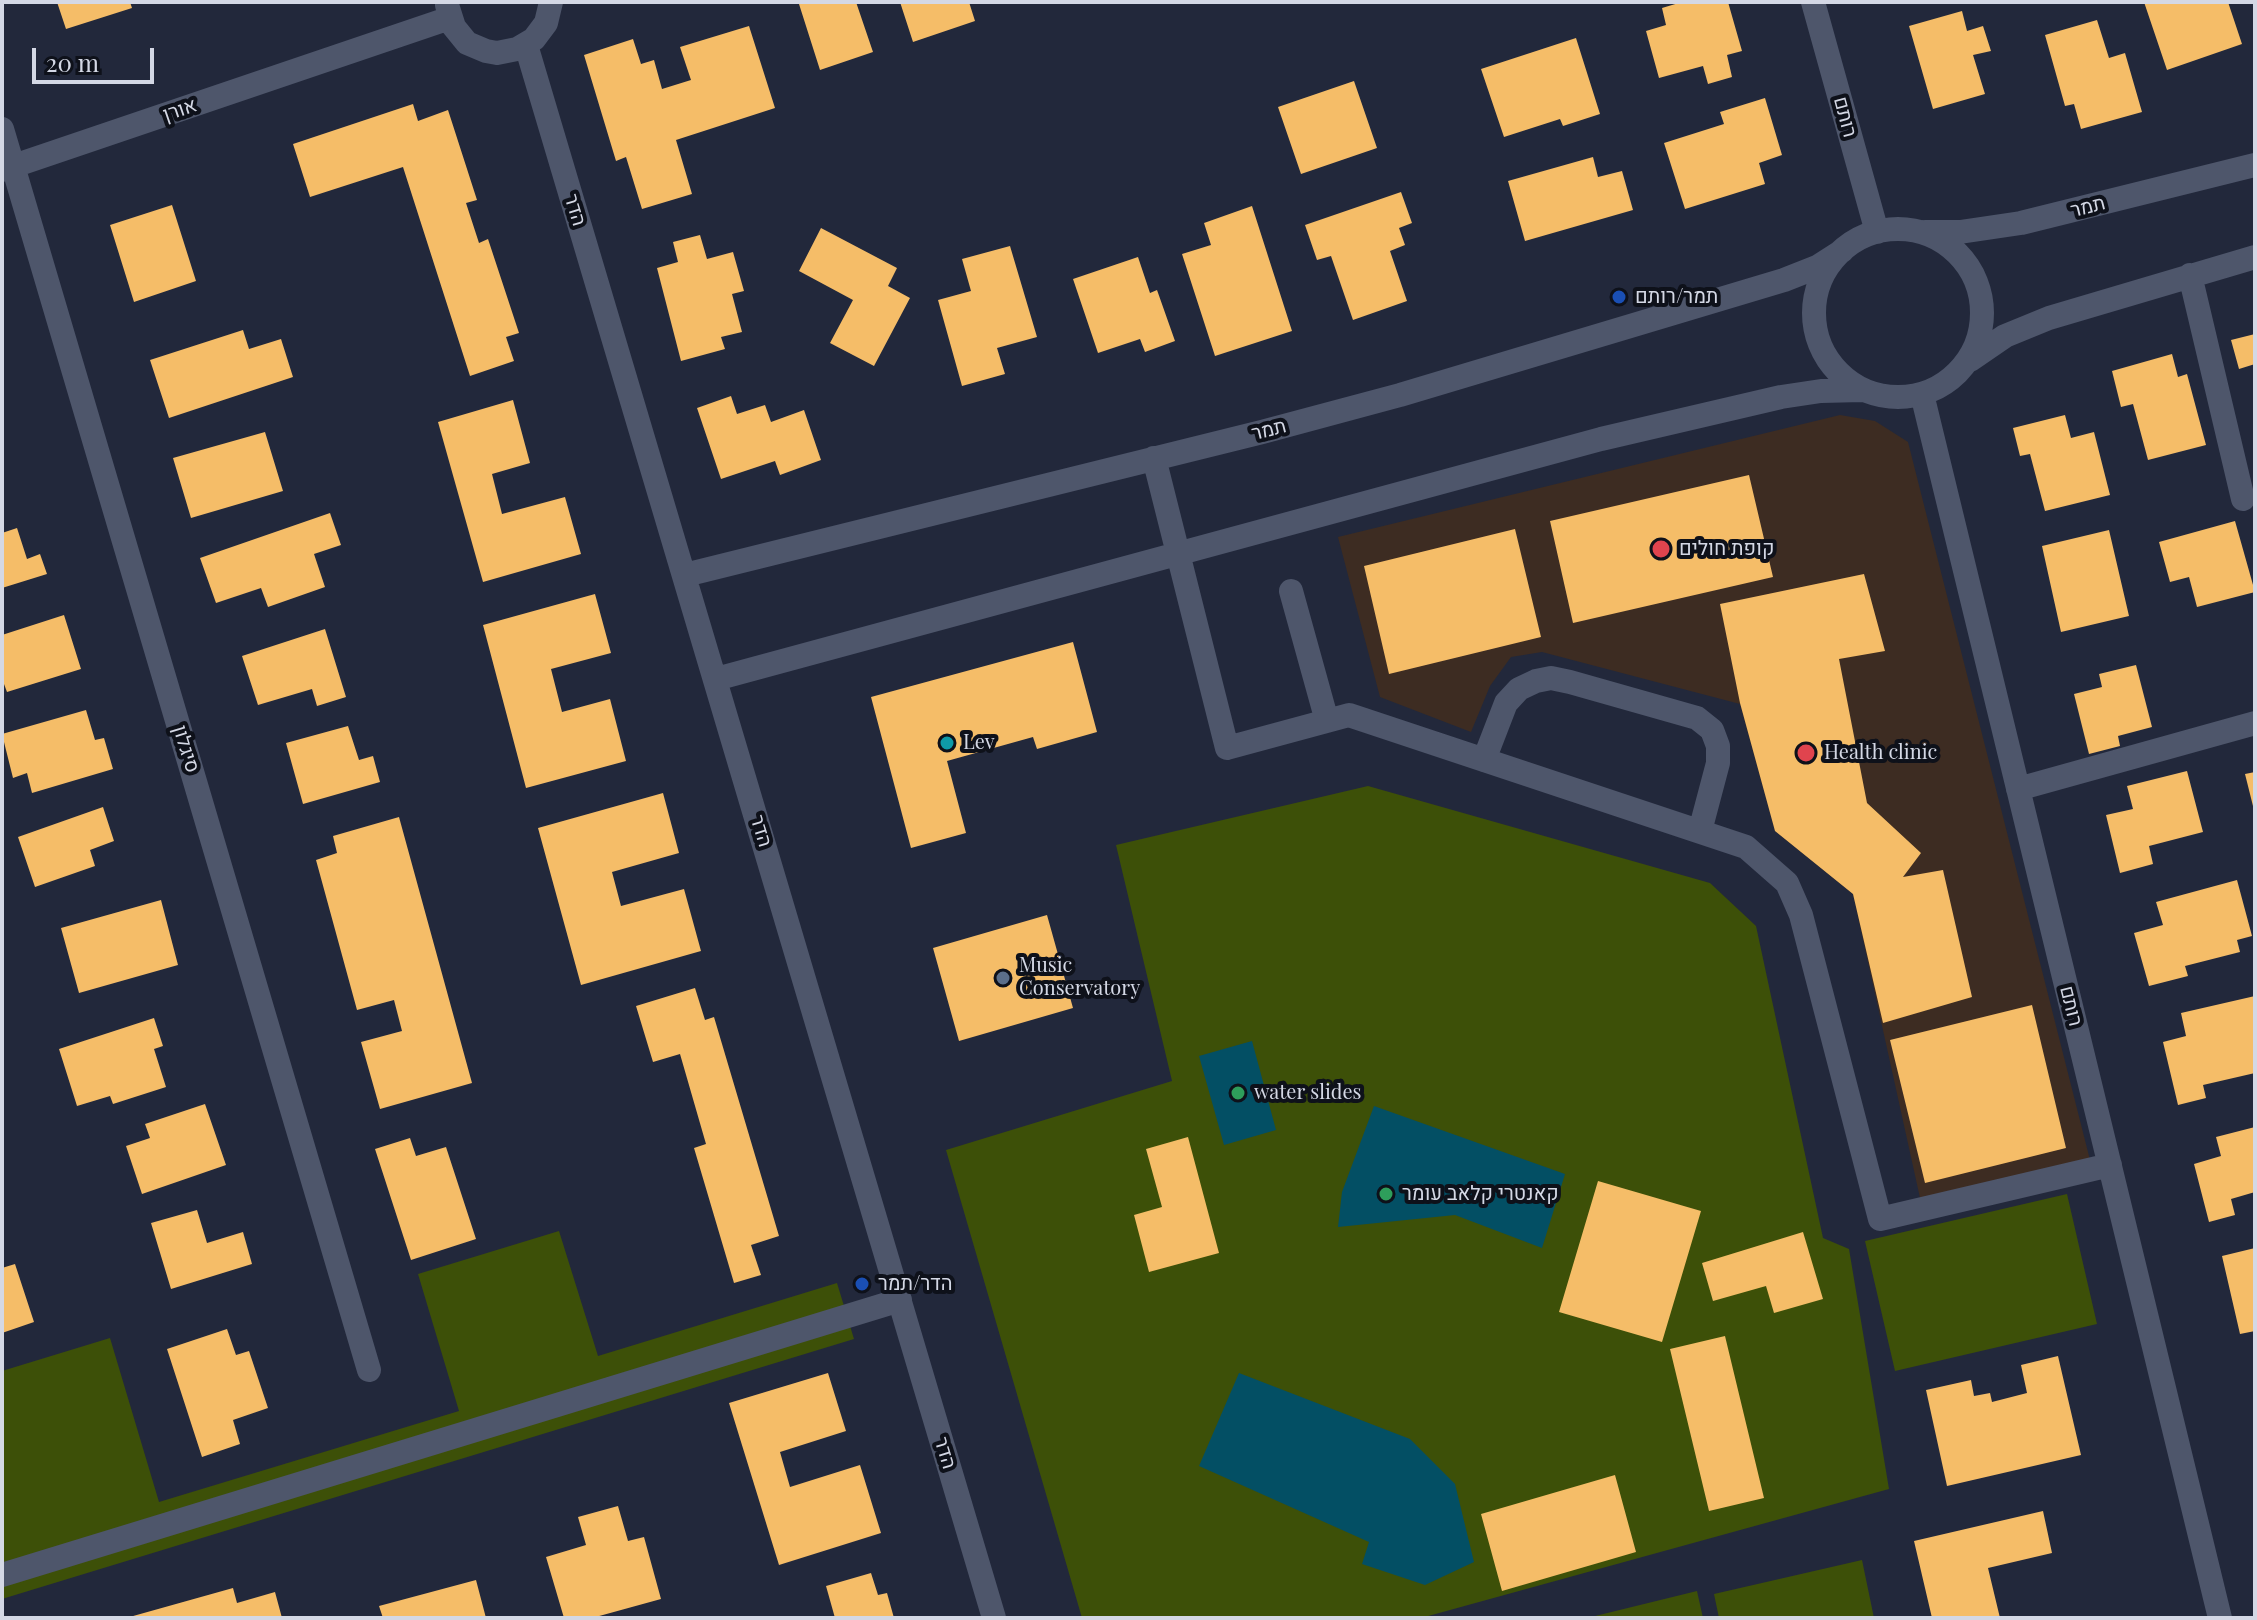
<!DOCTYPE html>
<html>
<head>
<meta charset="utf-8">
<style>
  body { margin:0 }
  #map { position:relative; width:2257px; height:1620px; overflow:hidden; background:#22283b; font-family:"Playfair Display",serif }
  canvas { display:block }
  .frame { position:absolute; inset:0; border:4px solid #d4d8e5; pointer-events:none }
  .scale { position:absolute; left:32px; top:48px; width:122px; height:36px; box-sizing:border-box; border:4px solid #d4d8e5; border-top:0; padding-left:10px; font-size:24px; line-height:28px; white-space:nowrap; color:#d4d8e5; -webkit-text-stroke:6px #0e111a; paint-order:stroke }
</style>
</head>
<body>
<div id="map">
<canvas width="2257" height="1620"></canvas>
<div class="frame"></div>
<div class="scale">20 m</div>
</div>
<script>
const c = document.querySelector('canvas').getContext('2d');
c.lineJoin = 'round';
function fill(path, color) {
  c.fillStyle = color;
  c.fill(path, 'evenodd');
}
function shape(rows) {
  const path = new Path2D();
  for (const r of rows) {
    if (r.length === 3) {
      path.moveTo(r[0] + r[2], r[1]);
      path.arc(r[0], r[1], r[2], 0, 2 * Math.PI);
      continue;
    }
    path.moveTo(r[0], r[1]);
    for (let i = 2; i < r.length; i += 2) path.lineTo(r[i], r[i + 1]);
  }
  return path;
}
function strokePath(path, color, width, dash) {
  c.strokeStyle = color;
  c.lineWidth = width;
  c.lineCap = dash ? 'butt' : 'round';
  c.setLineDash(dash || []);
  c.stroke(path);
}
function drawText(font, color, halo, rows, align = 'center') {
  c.font = font + ' "Playfair Display",Heebo,serif';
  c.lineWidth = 8;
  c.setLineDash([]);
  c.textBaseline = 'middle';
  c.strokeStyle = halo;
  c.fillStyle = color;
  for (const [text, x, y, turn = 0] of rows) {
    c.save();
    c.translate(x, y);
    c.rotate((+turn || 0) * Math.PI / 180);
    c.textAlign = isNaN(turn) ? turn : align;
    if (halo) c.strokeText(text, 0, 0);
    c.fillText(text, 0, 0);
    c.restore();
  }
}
fill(shape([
  [1840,415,1875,421,1908,442,2090,1160,1922,1207,1853,894,1775,831,1740,704,1542,652,1511,657,1490,686,1471,732,1380,697,1338,537]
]), '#3d2c22');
fill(shape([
  [1368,786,1710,883,1756,926,1823,1238,1849,1249,1889,1489,1421,1618,1082,1618,946,1150,1172,1081,1116,845],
  [2067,1194,2097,1324,1895,1371,1865,1241],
  [559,1231,598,1356,837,1283,854,1339,2,1599,2,1371,110,1338,159,1502,459,1411,418,1274],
  [1862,1560,1874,1618,1719,1618,1714,1594],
  [1697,1591,1703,1618,1587,1618]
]), '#3d5008');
fill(shape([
  [1252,1041,1276,1130,1224,1145,1199,1056],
  [1374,1106,1565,1174,1542,1248,1455,1215,1338,1227,1342,1192],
  [1239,1373,1410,1439,1455,1484,1474,1562,1425,1585,1362,1564,1369,1542,1199,1466]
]), '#034f64');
fill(shape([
  [57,2,130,2,132,8,66,29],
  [805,2,856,2,873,52,820,70,799,4],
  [900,2,969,2,975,21,913,42],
  [1682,2,1728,2,1742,51,1727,55,1732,77,1708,84,1703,66,1659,78,1646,31,1666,25,1662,8],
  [2144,2,2228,2,2242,44,2167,70],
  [1962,11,1967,31,1983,26,1991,51,1973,55,1985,94,1933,109,1909,26],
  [2097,20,2109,58,2125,53,2142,112,2081,129,2074,104,2065,106,2045,35],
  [749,26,775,108,676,140,692,194,642,209,626,157,616,161,584,55,633,39,641,64,654,60,662,89,691,80,680,47],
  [1576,38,1600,114,1563,126,1560,119,1504,137,1481,69],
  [1354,81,1377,148,1301,174,1278,107],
  [1765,98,1782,155,1759,163,1765,184,1685,209,1664,143,1724,124,1720,112],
  [413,104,418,121,448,110,477,200,466,203,479,243,488,239,519,333,506,337,514,361,470,376,403,167,310,197,293,144],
  [1593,157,1598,177,1622,171,1633,210,1525,241,1508,181],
  [1401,192,1412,223,1399,228,1405,245,1390,251,1407,301,1353,320,1331,256,1317,260,1305,225],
  [172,205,196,281,134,302,110,225],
  [1252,206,1292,331,1215,356,1182,254,1211,245,1204,223],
  [821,228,897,268,888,286,910,298,874,366,830,343,853,300,799,271],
  [700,235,707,259,733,252,744,291,732,294,742,332,721,337,725,349,681,361,657,268,678,262,673,242],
  [1010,246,1037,337,997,348,1005,374,962,386,938,300,971,291,962,259],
  [1138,257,1150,293,1157,290,1175,341,1145,352,1140,339,1098,353,1073,279],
  [243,330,249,349,281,339,293,377,169,418,150,360],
  [2255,334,2255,364,2239,369,2231,340],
  [2172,354,2178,377,2187,374,2206,445,2148,460,2133,404,2121,407,2112,371],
  [731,396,737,414,765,405,771,422,804,410,821,460,780,475,775,461,721,479,697,408],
  [513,400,530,463,492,474,502,514,565,497,581,554,483,582,438,422],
  [2065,415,2071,438,2094,432,2110,495,2045,511,2030,454,2020,456,2013,428],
  [265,432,283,491,191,518,173,458],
  [1749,475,1773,577,1573,623,1550,521],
  [330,513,341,545,314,554,325,587,268,607,261,588,216,603,200,558],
  [2235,521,2255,592,2197,607,2189,577,2170,582,2159,542],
  [17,528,27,559,40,554,47,574,2,588,2,533],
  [1515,529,1541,637,1389,674,1364,566],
  [2109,530,2129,616,2061,632,2042,546],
  [1864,574,1885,651,1839,659,1867,803,1921,853,1903,877,1943,870,1972,997,1883,1023,1853,894,1775,831,1740,703,1720,604],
  [595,594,611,653,551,669,562,712,610,699,626,761,526,788,483,625],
  [64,615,81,669,7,692,4,684,2,684,2,635],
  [325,629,346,697,317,706,312,689,258,705,242,656],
  [1073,642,1097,732,1037,749,1033,737,947,761,966,833,911,848,871,697],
  [2136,665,2152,727,2118,736,2120,746,2089,754,2074,694,2102,687,2099,674],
  [86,710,95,740,104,738,113,769,32,793,27,773,13,778,2,734],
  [348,726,359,760,373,756,380,782,303,804,286,743],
  [2187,771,2203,832,2149,846,2153,864,2120,873,2106,815,2133,809,2127,786],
  [2255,772,2255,810,2254,810,2245,774],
  [663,793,679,853,612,872,621,906,684,889,701,951,581,985,538,828],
  [103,807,114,841,90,850,95,866,35,887,18,837],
  [399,817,472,1083,380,1109,361,1042,402,1031,394,1000,357,1010,316,860,337,853,333,836],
  [2237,880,2252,936,2237,940,2240,952,2185,966,2188,976,2149,986,2134,933,2163,925,2156,902],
  [161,900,178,965,79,993,61,928],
  [1047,915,1073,1008,959,1041,933,948],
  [695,988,705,1020,714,1017,779,1236,751,1245,761,1275,734,1283,694,1148,706,1144,680,1054,653,1062,636,1006],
  [2255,996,2255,1073,2203,1085,2206,1098,2178,1105,2163,1042,2186,1036,2181,1013],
  [2032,1005,2066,1148,1925,1183,1890,1040],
  [154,1018,163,1046,154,1049,166,1087,113,1104,110,1096,77,1106,59,1049],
  [205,1104,226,1165,142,1194,126,1146,150,1138,145,1124],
  [2255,1127,2255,1192,2231,1199,2235,1215,2209,1222,2194,1164,2221,1156,2216,1137],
  [1188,1137,1219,1253,1149,1272,1134,1215,1162,1207,1146,1149],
  [410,1138,416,1156,446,1147,476,1239,411,1260,375,1149],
  [1598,1181,1701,1211,1662,1342,1559,1312],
  [197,1210,207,1243,243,1232,252,1264,171,1289,151,1223],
  [1803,1232,1823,1299,1774,1313,1766,1286,1713,1301,1702,1263],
  [2255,1248,2255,1331,2240,1334,2222,1256],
  [15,1264,34,1322,2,1333,2,1268],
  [227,1329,236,1355,249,1351,268,1408,233,1420,240,1444,202,1457,167,1349],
  [1725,1336,1764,1498,1709,1511,1670,1349],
  [2058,1356,2081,1455,1947,1486,1926,1390,1971,1380,1974,1396,1990,1393,1992,1402,2027,1393,2021,1365],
  [828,1373,846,1431,780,1452,790,1487,860,1465,881,1533,779,1565,729,1403],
  [1615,1475,1636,1552,1502,1591,1481,1514],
  [618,1506,628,1541,644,1537,661,1599,592,1618,564,1618,546,1557,586,1545,578,1517],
  [2043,1511,2052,1553,1988,1568,2000,1618,1932,1618,1914,1541],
  [871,1573,878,1595,887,1593,894,1618,835,1618,826,1586],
  [476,1580,486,1618,383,1618,379,1606],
  [233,1588,237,1603,275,1592,282,1618,126,1618]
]), '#f5bd68');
strokePath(shape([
  [1813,2,1877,232],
  [447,5,454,27,467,43,486,51,497,53,517,49,534,39,546,23,551,2],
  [526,45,994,1618],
  [2,129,369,1370],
  [2,170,450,18],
  [1898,313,84],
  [1925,232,1960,232,2021,223,2255,165],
  [2190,275,2243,499],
  [1970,360,2005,336,2049,318,2255,257],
  [1922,394,2220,1618],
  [1154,458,1227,748,1349,715,1746,847,1787,883,1801,915,1880,1219,2110,1165],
  [685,575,1262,432,1400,395,1784,280,1817,267,1842,251],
  [1291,591,1327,721],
  [716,679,1601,439,1781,397,1821,391,1862,390],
  [1484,760,1506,703,1519,689,1536,681,1551,678,1570,682,1697,718,1712,730,1718,746,1718,763,1700,831],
  [2018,789,2255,723],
  [2,1575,900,1300]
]), '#4e566b', 24);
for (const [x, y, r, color] of [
  [1619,297,8,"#1a4fb4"],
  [1661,549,10,"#e0444e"],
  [947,743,8,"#0f9aa8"],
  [1806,753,10,"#e0444e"],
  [1003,978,8,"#5c6f8a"],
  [1238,1093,8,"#2e9e5b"],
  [1386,1194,8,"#2e9e5b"],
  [862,1284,8,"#1a4fb4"]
]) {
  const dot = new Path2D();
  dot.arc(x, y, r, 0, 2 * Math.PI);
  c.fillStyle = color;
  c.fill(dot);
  strokePath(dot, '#0e111a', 3);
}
drawText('20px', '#d4d8e5', '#0e111a', [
  ["אורן",180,110,-19],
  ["רותם",1845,117,75],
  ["תמר",2088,207,-14],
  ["הדר",575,210,73],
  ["תמר",1269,430,-14],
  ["סיגלון",186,749,73],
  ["הדר",761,831,73],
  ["רותם",2071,1006,76],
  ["הדר",945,1453,73]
]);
drawText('20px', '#d4d8e5', '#0e111a', [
  ["תמר/רותם",1635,297],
  ["קופת חולים",1679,549],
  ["Lev",963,743],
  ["Health clinic",1824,753],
  ["Music",1019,966],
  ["Conservatory",1019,989],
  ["water slides",1254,1093],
  ["קאנטרי קלאב עומר",1402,1194],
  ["הדר/תמר",878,1284]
], 'left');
</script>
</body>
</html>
